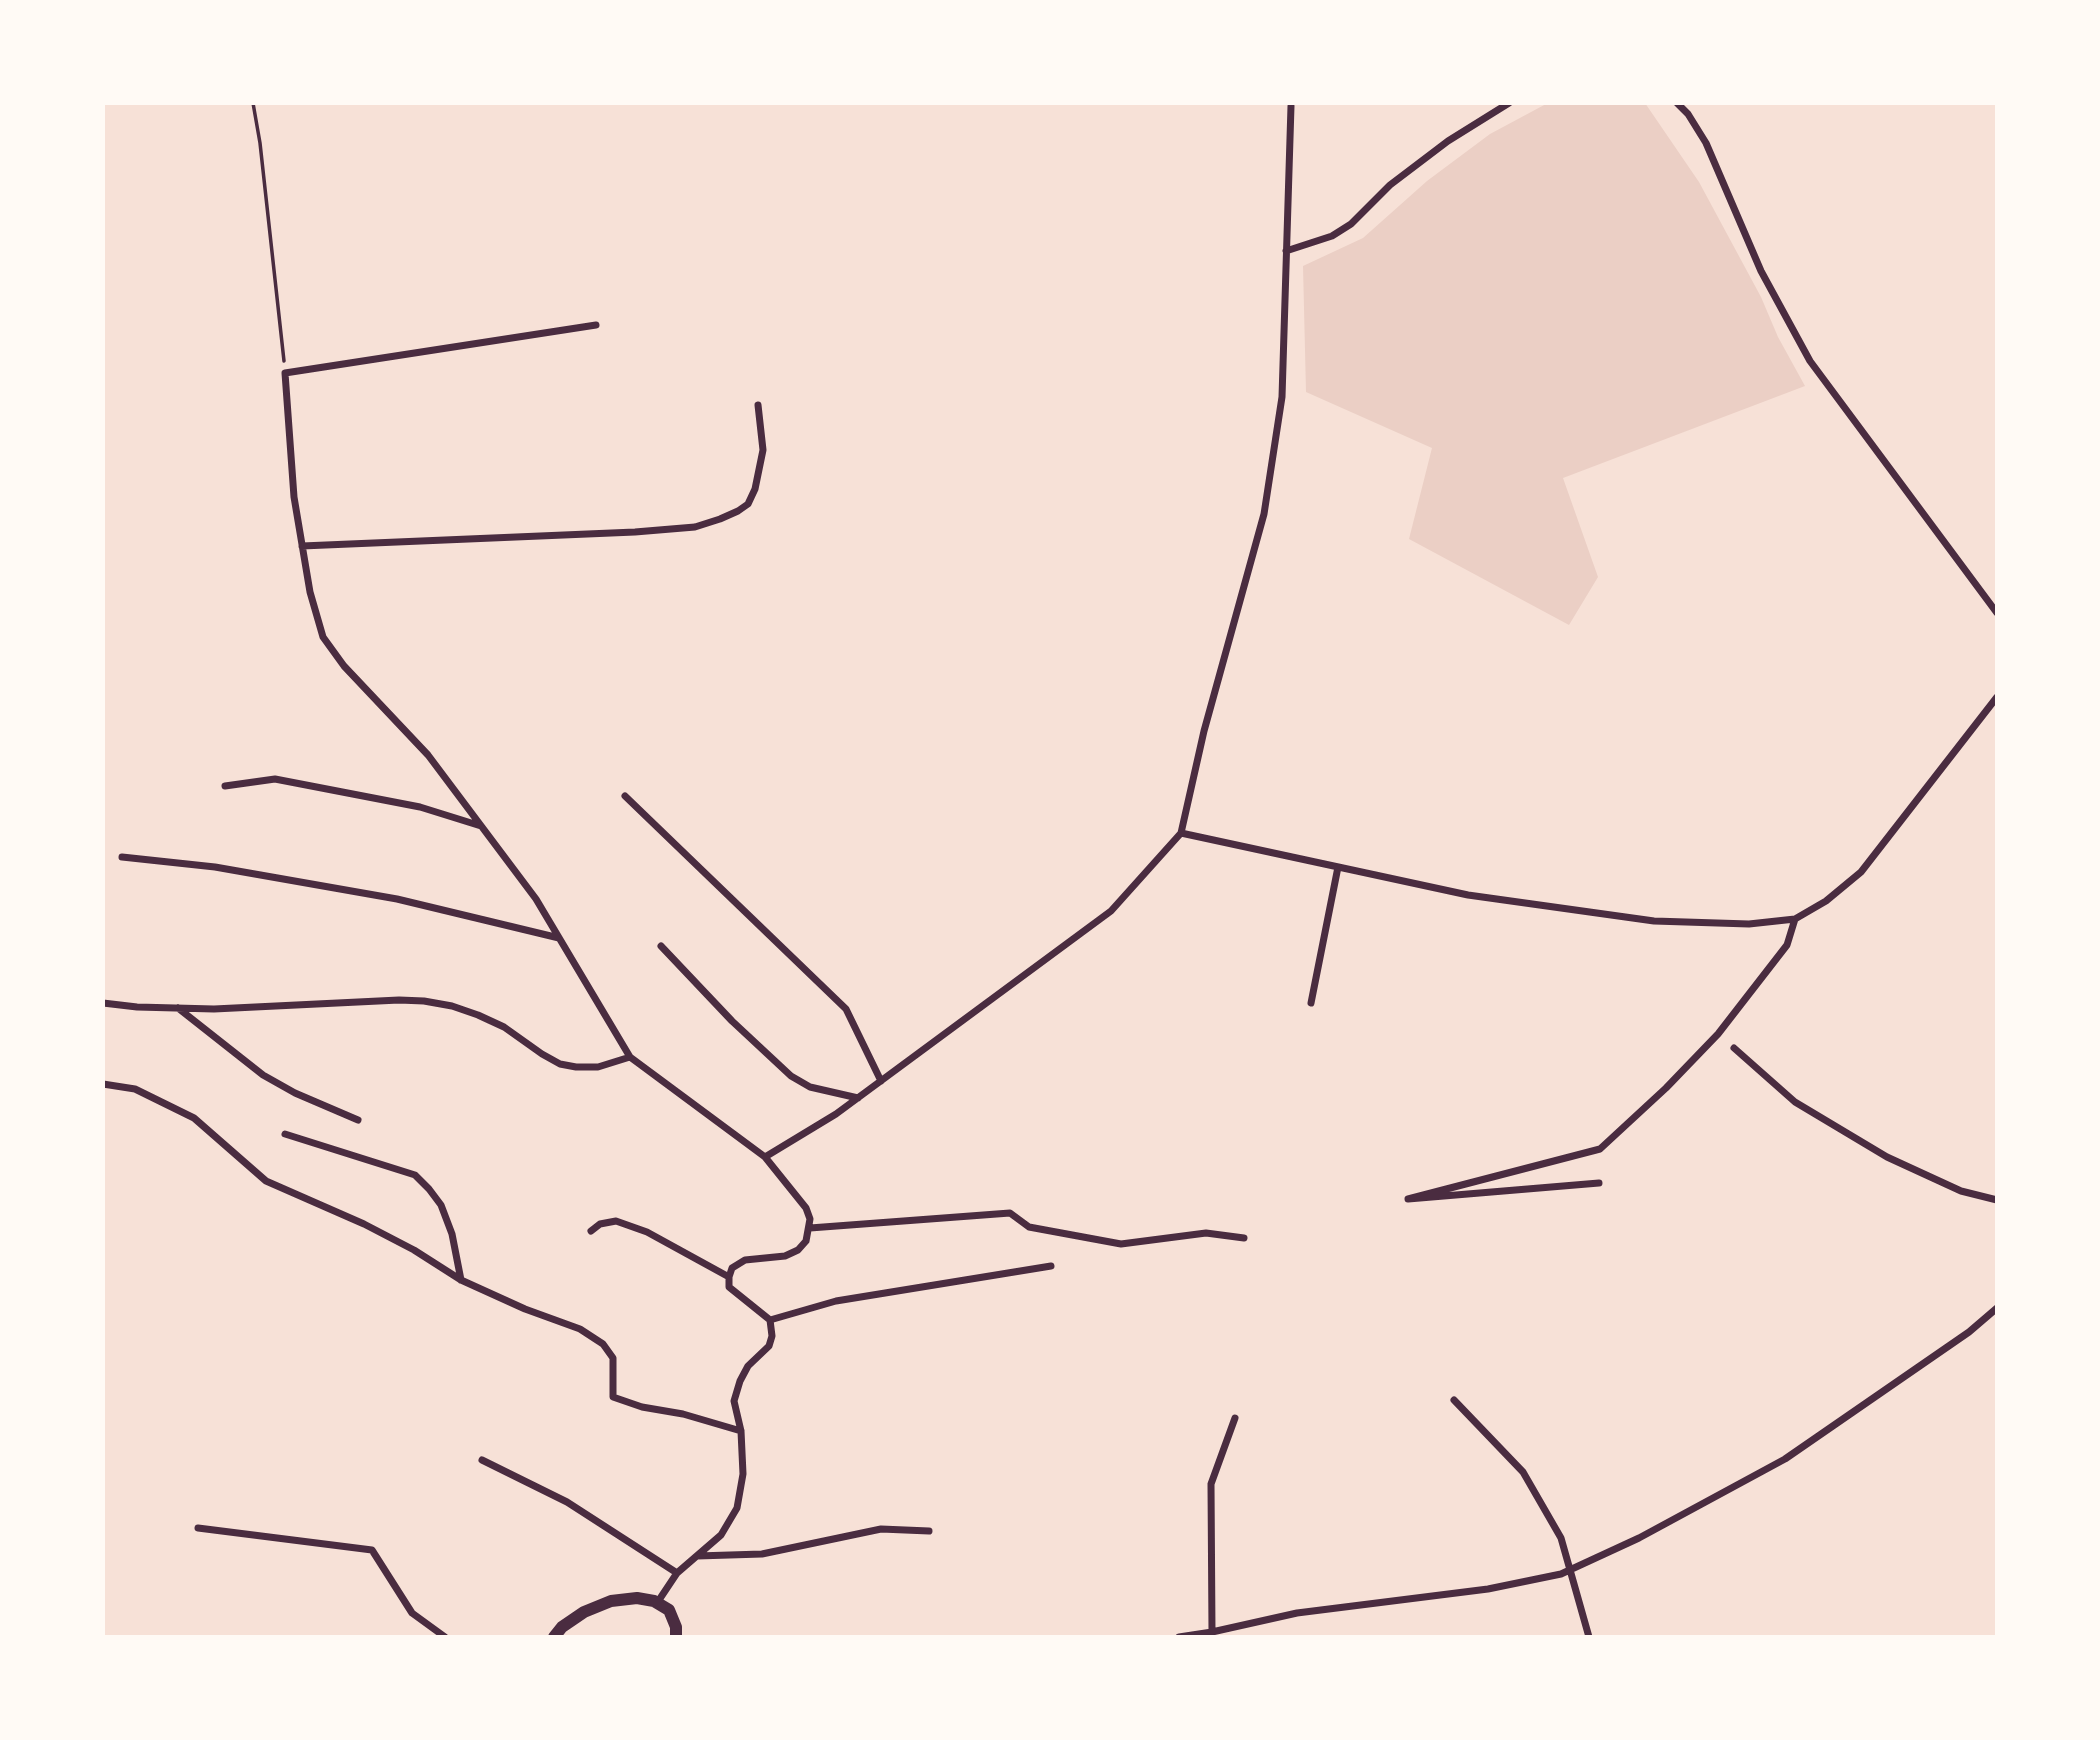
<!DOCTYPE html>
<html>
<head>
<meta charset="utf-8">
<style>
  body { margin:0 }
  #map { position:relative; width:2100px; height:1740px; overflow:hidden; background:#f7e1d7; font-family:"Fira Sans Condensed",sans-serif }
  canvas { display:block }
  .frame { position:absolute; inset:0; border:105px solid #fffaf5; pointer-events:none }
</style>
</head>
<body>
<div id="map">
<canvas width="2100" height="1740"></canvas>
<div class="frame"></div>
</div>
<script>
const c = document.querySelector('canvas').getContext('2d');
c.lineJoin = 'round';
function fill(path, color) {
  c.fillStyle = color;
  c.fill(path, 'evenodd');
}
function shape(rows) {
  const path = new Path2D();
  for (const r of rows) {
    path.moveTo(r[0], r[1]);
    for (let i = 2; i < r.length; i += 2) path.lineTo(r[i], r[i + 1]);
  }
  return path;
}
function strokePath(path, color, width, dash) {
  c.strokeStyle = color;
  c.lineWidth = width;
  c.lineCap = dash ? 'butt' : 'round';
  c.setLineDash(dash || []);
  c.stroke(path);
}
fill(shape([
  [1645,103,1699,182,1761,297,1778,337,1805,386,1563,478,1598,577,1569,625,1409,539,1432,448,1306,392,1303,266,1363,238,1427,181,1490,134,1546,104]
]), '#ebcfc5');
strokePath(shape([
  [253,103,260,143,284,361]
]), '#4a2c40', 3.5);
strokePath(shape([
  [1677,103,1688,114,1706,143,1761,271,1810,361,1997,613],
  [1286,251,1332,236,1351,224,1390,185,1448,141,1509,103],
  [596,325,285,373,294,497,310,592,323,637,344,666,428,755,536,899,630,1057,765,1157,806,1208,810,1219,806,1241,798,1250,785,1256,745,1260,732,1268,729,1277,729,1287,770,1320,772,1336,769,1346,748,1366,740,1381,734,1401,741,1431,743,1474,737,1508,721,1535,677,1573,657,1603],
  [302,546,635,532,695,527,720,519,738,511,748,504,755,489,763,450,758,405],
  [225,786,275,779,420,807,481,826],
  [625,796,846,1009,881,1081],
  [1181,833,1468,895,1654,921,1749,924,1795,919,1826,901,1861,872,1997,697],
  [122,857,215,867,397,899,559,938],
  [661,946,732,1021,791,1076,810,1087,858,1098],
  [103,1003,137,1007,214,1009,399,1000,424,1001,452,1006,478,1015,504,1027,542,1054,560,1064,576,1067,598,1067,630,1057],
  [1311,1003,1338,867],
  [178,1008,263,1075,295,1093,358,1120],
  [1734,1048,1795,1102,1887,1157,1961,1191,1997,1200],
  [103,1084,135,1089,194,1118,266,1181,364,1224,414,1250,461,1280,525,1309,580,1329,603,1344,613,1358,613,1397,642,1407,683,1414,741,1431],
  [285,1134,415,1175,429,1189,441,1205,452,1234,461,1280],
  [765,1157,836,1114,1111,911,1181,833,1204,731,1264,514,1282,397,1291,106],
  [1599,1183,1408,1199,1600,1149,1666,1088,1718,1034,1787,945,1795,919],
  [810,1228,1010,1213,1029,1227,1121,1244,1206,1233,1244,1238],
  [591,1231,600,1224,616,1221,647,1232,729,1277],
  [770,1320,836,1301,1051,1266],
  [1454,1400,1523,1472,1561,1538,1589,1637],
  [482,1460,567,1502,677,1573],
  [198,1528,372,1550,412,1613,445,1637],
  [697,1556,762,1554,881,1529,929,1531],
  [1212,1632,1211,1484,1235,1418],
  [1179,1637,1212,1632,1297,1613,1488,1589,1561,1574,1639,1538,1785,1459,1969,1332,1997,1308]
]), '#4a2c40', 7);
strokePath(shape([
  [554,1637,562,1627,584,1612,611,1601,637,1598,654,1601,669,1610,676,1627,676,1637]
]), '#4a2c40', 12);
</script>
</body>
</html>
